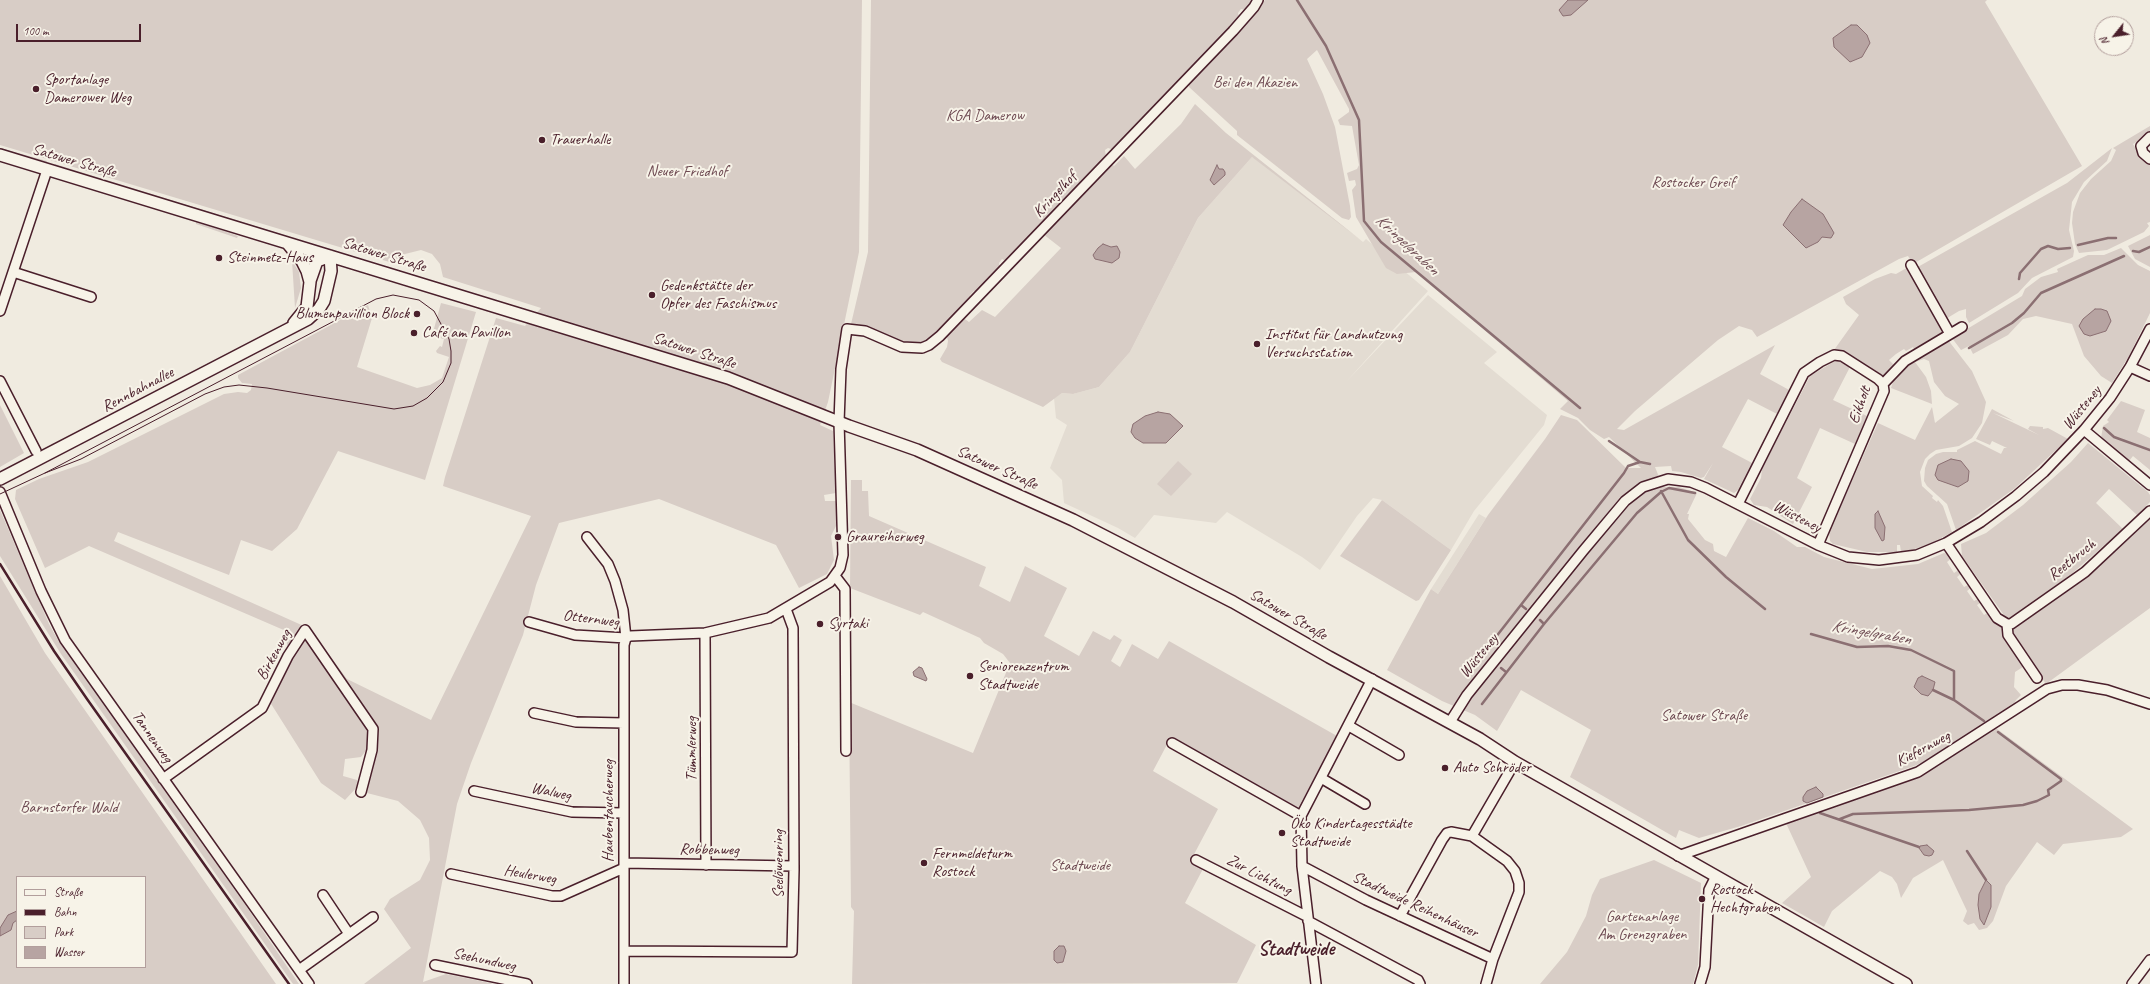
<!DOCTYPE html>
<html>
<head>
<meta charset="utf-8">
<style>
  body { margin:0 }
  #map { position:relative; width:2150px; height:984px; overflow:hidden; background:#f0ebe0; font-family:Caveat,sans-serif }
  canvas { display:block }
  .legend { position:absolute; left:16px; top:876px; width:130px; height:92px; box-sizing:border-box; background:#f7f3e8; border:1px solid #b29e9c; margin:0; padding:5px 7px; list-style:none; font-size:12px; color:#4a1f2b }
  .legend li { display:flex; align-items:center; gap:8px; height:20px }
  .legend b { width:20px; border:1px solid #b29e9c }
  .north { position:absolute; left:2094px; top:16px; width:40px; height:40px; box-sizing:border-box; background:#f7f3e8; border:1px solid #b29e9c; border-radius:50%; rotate:240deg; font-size:11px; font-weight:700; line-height:16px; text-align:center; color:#4a1f2b }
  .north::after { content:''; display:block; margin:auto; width:14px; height:18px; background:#4a1f2b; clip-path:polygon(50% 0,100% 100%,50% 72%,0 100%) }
  .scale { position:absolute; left:16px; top:24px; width:125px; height:18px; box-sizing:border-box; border:2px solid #4a1f2b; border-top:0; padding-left:5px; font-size:12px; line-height:14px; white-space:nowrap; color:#4a1f2b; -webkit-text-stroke:3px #f7f3e8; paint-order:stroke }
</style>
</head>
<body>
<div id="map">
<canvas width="2150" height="984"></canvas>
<ul class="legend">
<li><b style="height:5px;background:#f7f3e8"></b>Straße</li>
<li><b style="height:5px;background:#4a1f2b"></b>Bahn</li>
<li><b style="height:11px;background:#d8cdc6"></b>Park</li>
<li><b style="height:11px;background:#b7a4a2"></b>Wasser</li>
</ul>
<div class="north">N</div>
<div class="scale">100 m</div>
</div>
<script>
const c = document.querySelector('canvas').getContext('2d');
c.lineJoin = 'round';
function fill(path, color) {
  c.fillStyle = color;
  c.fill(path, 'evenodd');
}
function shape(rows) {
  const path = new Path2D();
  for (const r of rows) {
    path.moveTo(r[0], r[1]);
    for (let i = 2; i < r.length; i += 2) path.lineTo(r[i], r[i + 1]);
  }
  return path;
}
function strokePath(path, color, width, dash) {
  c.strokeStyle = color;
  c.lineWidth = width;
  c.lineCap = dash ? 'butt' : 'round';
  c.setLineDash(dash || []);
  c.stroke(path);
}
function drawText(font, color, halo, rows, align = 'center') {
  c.font = font + ' Caveat,sans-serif';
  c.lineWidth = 4;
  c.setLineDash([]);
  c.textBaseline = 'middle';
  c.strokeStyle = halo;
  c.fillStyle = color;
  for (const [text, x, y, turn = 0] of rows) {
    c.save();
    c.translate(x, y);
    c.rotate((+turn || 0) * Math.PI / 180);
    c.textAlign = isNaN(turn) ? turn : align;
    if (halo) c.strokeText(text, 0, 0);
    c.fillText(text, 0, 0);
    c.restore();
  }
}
fill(shape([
  [1252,157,1258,159,1363,242,1366,239,1428,291,1346,382,1428,295,1497,352,1484,363,1547,415,1544,425,1474,511,1451,550,1382,500,1373,498,1357,516,1320,570,1302,557,1227,512,1216,523,1154,515,1135,538,1118,528,1064,503,1062,480,1050,468,1067,425,1056,418,1054,398,1062,393,1073,394,1099,387,1130,352,1198,218],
  [1479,514,1486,518,1438,594,1431,589]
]), '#e3dcd2');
fill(shape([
  [0,0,862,0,859,252,828,402,820,425,833,431,836,493,824,495,825,501,837,501,839,520,831,536,834,560,827,574,799,588,776,545,659,499,559,523,536,585,523,635,471,763,457,804,423,982,446,974,495,984,364,984,411,948,384,909,390,899,420,880,430,860,429,838,420,820,398,801,367,793,374,735,358,705,369,738,368,748,361,757,345,759,343,776,357,780,358,786,345,800,321,783,268,699,288,656,286,631,89,546,45,568,15,499,16,490,39,479,88,462,224,394,238,392,247,393,251,390,252,384,242,383,238,378,238,375,368,305,372,318,357,367,417,388,430,385,442,378,449,357,437,353,436,351,440,346,442,347,444,339,432,336,441,303,476,312,425,480,338,451,297,529,272,551,241,540,229,575,118,532,114,541,306,627,313,633,347,679,431,720,531,516,443,486,445,477,496,318,525,326,541,308,443,277,440,264,432,254,421,250,405,254,396,264,0,145],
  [871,0,1253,0,1246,10,1241,9,1238,13,1239,17,1221,39,1114,150,1108,148,1105,150,1106,157,1023,245,1006,261,1002,259,999,263,1000,267,977,292,974,291,970,295,971,298,932,338,919,345,899,344,851,324,868,252],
  [1265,0,1987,0,1985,2,2082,166,1913,264,1908,256,1899,259,1757,337,1752,330,1739,326,1718,340,1635,411,1617,429,1624,430,1775,345,1760,374,1791,391,1779,415,1748,399,1722,447,1754,464,1741,488,1734,493,1704,479,1713,463,1704,477,1701,478,1681,472,1672,471,1671,466,1655,467,1663,487,1679,487,1697,493,1687,514,1689,514,1688,519,1705,540,1713,544,1714,551,1726,557,1748,518,1774,531,1797,547,1805,547,1824,557,1872,569,1918,564,1944,553,1948,554,1952,558,1947,562,1954,573,1960,569,1962,573,1957,577,1964,587,1970,584,1972,587,1967,591,1974,601,1980,598,1982,602,1977,605,1984,615,1989,612,2004,628,2026,665,2015,672,2014,687,2021,695,2016,700,2012,709,1935,757,1914,766,1741,826,1699,838,1679,830,1676,838,1570,777,1591,730,1521,690,1497,731,1475,715,1442,701,1387,670,1431,589,1438,594,1488,515,1545,439,1561,415,1577,420,1626,468,1641,468,1609,437,1604,439,1590,430,1578,418,1560,409,1568,401,1416,272,1397,274,1386,268,1356,217,1352,190,1356,185,1355,180,1349,181,1347,173,1357,169,1359,165,1352,126,1340,125,1338,120,1349,112,1349,109,1317,50,1307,59,1323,94,1335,127,1350,206,1351,217,1349,220,1342,218,1237,135,1237,131,1189,87,1189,83,1258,11],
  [1195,104,1226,133,1362,241,1252,157,1198,218,1130,352,1099,387,1073,394,1062,393,1043,407,942,362,940,359,947,347,948,341,946,333,962,317,969,322,982,310,995,317,1061,248,1043,234,1110,163,1114,166,1124,156,1135,169,1181,124],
  [2150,126,2150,134,2133,144,2142,159,2150,164,2150,222,2147,223,2149,226,2144,232,2107,250,2079,253,2075,244,2072,223,2073,212,2080,193,2091,179,2111,161,2116,150,2113,148],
  [0,148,47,161,47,163,0,150],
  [2112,148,2107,161,2084,182,2072,202,2069,230,2074,251,2073,257,2032,278,2018,293,1969,323,1966,317,1966,309,1959,311,1944,320,1916,268,2067,183],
  [55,164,281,234,255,229,55,167],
  [196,221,238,236,237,238,196,224],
  [2150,235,2150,267,2135,259,2128,246],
  [2121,248,2138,265,2150,271,2150,313,2129,356,2112,383,2101,376,2084,356,2072,324,2036,316,2023,319,2008,335,1973,354,1969,346,1961,350,1952,338,2022,296,2025,289,2041,277,2058,272,2057,269,2088,255,2104,255],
  [292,261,299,272,301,288,295,308],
  [1910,266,1945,333,1915,351,1913,347,1906,351,1904,349,1896,354,1889,360,1895,366,1886,376,1882,377,1847,353,1834,350,1859,315,1846,304,1843,297,1875,279,1891,273,1896,274],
  [1948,340,1972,371,1986,402,1982,423,1972,438,1959,446,1936,450,1930,454,1925,459,1920,472,1922,486,1933,496,1932,498,1937,502,1938,500,1943,506,1952,532,1934,542,1912,550,1901,552,1900,545,1897,545,1897,552,1867,552,1833,544,1830,541,1829,532,1878,423,1915,440,1932,407,1935,423,1959,404,1945,396,1934,382,1929,361,1924,359,1915,362,1926,377,1931,391,1932,404,1891,388,1894,379,1903,368],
  [1835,361,1841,361,1850,367,1833,400,1867,416,1855,444,1820,428,1797,478,1812,487,1793,524,1767,507,1754,505,1750,499,1761,478,1762,469,1810,376],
  [2121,401,2145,410,2137,432,2150,438,2150,470,2133,456,2129,461,2101,438,2103,426,2109,422,2107,420],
  [0,405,24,453,0,467],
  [1992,409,2014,421,1993,413,2039,435,2028,429,2030,426,2043,427,2043,429,2048,428,2068,439,2014,489,1956,530,1947,504,1927,486,1924,481,1925,468,1928,460,1936,454,1943,452,1957,452,1957,450,1975,441,2001,454,2004,448,2007,448,1992,441,1990,445,1976,439],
  [2088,443,2148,492,2150,495,2150,502,2137,515,2109,489,2096,503,2123,529,2061,583,2010,618,2006,618,1962,556,1961,544,1986,533,2023,505,2071,462],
  [1178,461,1192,474,1171,496,1157,484],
  [851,480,862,480,862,491,868,491,869,516,986,567,979,586,1010,602,1025,566,1067,588,1044,636,1079,656,1093,631,1110,640,1114,635,1122,640,1111,661,1120,667,1132,644,1158,659,1169,641,1337,736,1297,810,1171,737,1153,771,1218,809,1191,860,1204,867,1185,903,1256,945,1237,983,852,984,854,911,851,907,849,702,973,753,1010,663,1003,654,984,643,980,638,923,612,920,615,850,588],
  [1382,500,1451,550,1419,600,1416,601,1340,556],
  [0,510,49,624,59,642,242,900,299,984,293,984,61,654,0,556],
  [2150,516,2150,608,2046,684,2012,634,2011,627,2069,589,2105,560],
  [0,576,45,653,276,984,0,984],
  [17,877,145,877,145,967,17,967],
  [1993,726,2133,829,2121,837,2063,844,2054,855,2037,842,2006,886,1993,921,1987,928,1979,930,1974,923,1968,925,1963,921,1967,911,1943,860,1913,878,1901,898,1897,884,1892,877,1880,871,1832,911,1824,927,1782,903,1811,877,1785,821,1863,796,1925,773],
  [1654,860,1701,883,1698,965,1693,984,1540,984,1567,952,1586,916,1592,895,1600,879]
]), '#d8cdc6');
const water = shape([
  [1568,0,1588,0,1571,15,1563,16,1559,10,1568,0],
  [1851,25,1857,25,1867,35,1870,43,1862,57,1850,62,1834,47,1833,38,1851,25],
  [1217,165,1219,169,1223,169,1225,172,1225,175,1214,185,1210,180,1217,165],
  [1802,199,1823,214,1834,233,1831,238,1822,237,1818,242,1806,248,1783,225,1791,212,1802,199],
  [1103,244,1111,247,1117,246,1120,252,1119,258,1112,263,1095,259,1093,255,1098,248,1103,244],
  [2095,309,2101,309,2107,311,2111,321,2106,331,2090,336,2084,334,2079,326,2083,319,2095,309],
  [1158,412,1170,414,1183,426,1166,443,1143,443,1135,438,1131,432,1133,424,1145,416,1158,412],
  [1951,459,1961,461,1969,471,1968,481,1958,487,1938,480,1935,475,1938,465,1951,459],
  [1878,511,1885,527,1884,540,1882,541,1875,528,1875,514,1878,511],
  [919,667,922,668,927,679,926,681,914,676,913,672,919,667],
  [1922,676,1935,682,1933,690,1928,696,1921,694,1914,687,1918,678,1922,676],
  [1816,787,1823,794,1823,797,1807,803,1803,801,1803,797,1807,791,1816,787],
  [1927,845,1934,851,1932,855,1929,856,1924,855,1919,848,1920,846,1927,845],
  [1986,880,1991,885,1991,907,1984,925,1980,919,1978,905,1979,894,1986,880],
  [17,911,17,920,13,923,11,930,0,936,0,928,8,915,17,911],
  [1059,946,1064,946,1066,951,1063,962,1057,963,1054,960,1054,951,1059,946]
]);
fill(water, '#b7a4a2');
strokePath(water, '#8b6f72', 1);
strokePath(shape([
  [1297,0,1326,46,1359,120,1364,221,1381,242,1580,408],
  [2078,245,2108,238,2116,238],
  [2133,251,2139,252,2150,247],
  [2019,279,2020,273,2041,249,2048,246,2058,249,2070,248],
  [1969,348,2012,323,2024,313,2041,293,2124,256],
  [2104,428,2114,437,2150,450],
  [1609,441,1640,462,1650,464],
  [1661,491,1688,540,1726,577,1765,609],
  [1521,605,1526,609],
  [1540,620,1544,624],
  [1811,634,1857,647,1888,646,1911,650,1954,671,1954,700,1984,721],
  [1474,665,1624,473,1628,466,1640,462],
  [1501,668,1506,672],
  [1933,690,1954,700],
  [1482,704,1544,624,1637,513,1661,492,1669,488,1695,493],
  [1820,813,1919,847],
  [1840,819,1853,814,1969,810,2023,805,2037,801,2049,795,2048,790,2061,781,2061,779,1998,732],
  [1967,851,1986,880]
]), '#8b6f72', 2.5);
const minor = shape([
  [2150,137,2141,146,2143,153,2150,159],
  [1911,265,1950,334],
  [13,272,91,297],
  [0,311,47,170],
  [2130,367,2150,376],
  [0,381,36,451],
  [1883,384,1905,361,1962,327],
  [2084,430,2150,485],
  [0,492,41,591,65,640,309,984],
  [1738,504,1804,373,1820,362,1834,355,1842,356,1878,379,1883,384,1884,391,1818,545],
  [587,537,608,564,615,581,623,610,626,638],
  [1946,543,1997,618,2007,624,2011,624,2085,572,2150,511],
  [835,576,845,589,846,751],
  [529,622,575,635,626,638,630,636,705,633,769,618,830,582,840,568,843,555,839,422,841,369,847,329,865,331,902,347,922,348,929,345,940,336,1233,31,1254,7,1258,0],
  [2007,624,2008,635,2037,678],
  [705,633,706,865],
  [534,713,576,722,624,723],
  [1450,722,1467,695,1583,551,1625,501,1643,487,1668,479,1691,482,1706,488,1818,545,1848,557,1879,560,1917,555,1946,543,1981,522,2016,496,2044,472,2084,430,2110,398,2130,367,2150,329],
  [1349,726,1399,755],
  [1172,743,1301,816],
  [1321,778,1365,804],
  [163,779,262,708,288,656,305,630,373,729,372,750,361,792],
  [474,791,572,812,623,813],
  [1472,836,1507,861,1515,871,1519,883,1519,892,1493,959,1486,984],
  [1678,856,1918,772,2047,689,2062,685,2078,685,2107,690,2150,704],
  [1196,860,1308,917],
  [624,863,794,866],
  [1302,866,1366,900,1493,959],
  [451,874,552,896,561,896,624,868],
  [323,895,349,934],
  [1400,916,1442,840,1447,833,1451,832,1472,836,1515,762],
  [1308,921,1418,980,1420,984],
  [624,951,792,952,794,870,793,628,786,609],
  [435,965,527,984],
  [299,970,373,917],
  [624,984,624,645,626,638],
  [1316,984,1302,866,1301,816,1372,679],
  [1700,984,1705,967,1709,890,1716,876],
  [2132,984,2150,960]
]);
const major = shape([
  [0,155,728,378,849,426,917,450,1073,520,1233,602,1329,657,1480,739,1515,762,1906,984],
  [288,244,302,261,307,271,310,282,307,307,294,323],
  [310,281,317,261,330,256],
  [0,479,308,319,319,309,324,301,331,271,330,256]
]);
strokePath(minor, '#4a1f2b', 12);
strokePath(major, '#4a1f2b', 14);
strokePath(minor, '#f7f3e8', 9);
strokePath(major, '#f7f3e8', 11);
strokePath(shape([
  [0,494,45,473,376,299,393,295,419,300,434,311,449,339,451,351,451,363,443,382,427,398,413,406,394,409,267,388,239,385,224,387,205,394,81,459,45,473]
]), '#4a1f2b', 1);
strokePath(shape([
  [0,564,54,651,87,699,289,984]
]), '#4a1f2b', 2.5);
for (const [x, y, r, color] of [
  [36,89,4,"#4a1f2b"],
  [542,140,4,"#4a1f2b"],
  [219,258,4,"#4a1f2b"],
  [652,295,4,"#4a1f2b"],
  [417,314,4,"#4a1f2b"],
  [414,333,4,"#4a1f2b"],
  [1257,344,4,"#4a1f2b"],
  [838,537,4,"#4a1f2b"],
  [820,624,4,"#4a1f2b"],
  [970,676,4,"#4a1f2b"],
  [1445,768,4,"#4a1f2b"],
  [1282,833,4,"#4a1f2b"],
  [924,863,4,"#4a1f2b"],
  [1702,899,4,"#4a1f2b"]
]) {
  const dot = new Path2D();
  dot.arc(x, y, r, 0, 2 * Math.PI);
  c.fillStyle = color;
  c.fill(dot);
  strokePath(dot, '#f7f3e8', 1.5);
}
drawText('16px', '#4a1f2b', '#f7f3e8', [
  ["Sportanlage",44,80],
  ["Damerower Weg",44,98],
  ["Trauerhalle",550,140],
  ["Steinmetz-Haus",227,258],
  ["Gedenkstätte der",660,286],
  ["Opfer des Faschismus",660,304],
  ["Blumenpavillion Block",409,314,"right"],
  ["Café am Pavillon",422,333],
  ["Institut für Landnutzung",1265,335],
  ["Versuchsstation",1265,353],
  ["Graureiherweg",846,537],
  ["Syrtaki",828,624],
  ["Seniorenzentrum",978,667],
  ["Stadtweide",978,685],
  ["Auto Schröder",1453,768],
  ["Öko Kindertagesstädte",1290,824],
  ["Stadtweide",1290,842],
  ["Fernmeldeturm",932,854],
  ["Rostock",932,872],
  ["Rostock",1710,890],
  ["Hechtgraben",1710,908]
], 'left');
drawText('16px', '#6e4a52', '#f7f3e8', [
  ["Bei den Akazien",1255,83],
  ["KGA Damerow",985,116],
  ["Neuer Friedhof",687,172],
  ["Rostocker Greif",1693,183],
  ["Satower Straße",1704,716],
  ["Barnstorfer Wald",69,808],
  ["Stadtweide",1080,866],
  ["Gartenanlage",1642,917],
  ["Am Grenzgraben",1642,935]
]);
drawText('16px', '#4a1f2b', '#f7f3e8', [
  ["Satower Straße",74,161,16],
  ["Kringelhof",1055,195,-47],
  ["Satower Straße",384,255,17],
  ["Satower Straße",694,351,18],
  ["Rennbahnallee",138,390,-28],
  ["Eikholt",1860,405,-70],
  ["Wüsteney",2082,408,-51],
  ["Satower Straße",997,468,24],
  ["Wüsteney",1797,517,27],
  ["Reetbruch",2072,560,-39],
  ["Satower Straße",1288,615,30],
  ["Otternweg",591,619,7],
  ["Birkenweg",274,655,-61],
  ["Wüsteney",1479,656,-51],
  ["Tannenweg",152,737,55],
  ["Tümmlerweg",692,749,-90],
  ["Kiefernweg",1923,749,-28],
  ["Walweg",551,792,12],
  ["Haubentaucherweg",609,811,-90],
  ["Robbenweg",709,850,1],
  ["Seelöwenring",779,864,-90],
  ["Heulerweg",530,875,10],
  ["Zur Lichtung",1259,875,27],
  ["Stadtweide Reihenhäuser",1415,905,25],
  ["Seehundweg",484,960,12]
]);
drawText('italic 17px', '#704e55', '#f7f3e8', [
  ["Kringelgraben",1407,245,43],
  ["Kringelgraben",1871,633,10]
]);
drawText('bold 20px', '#4a1f2b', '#f7f3e8', [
  ["Stadtweide",1296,950]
]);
</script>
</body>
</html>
